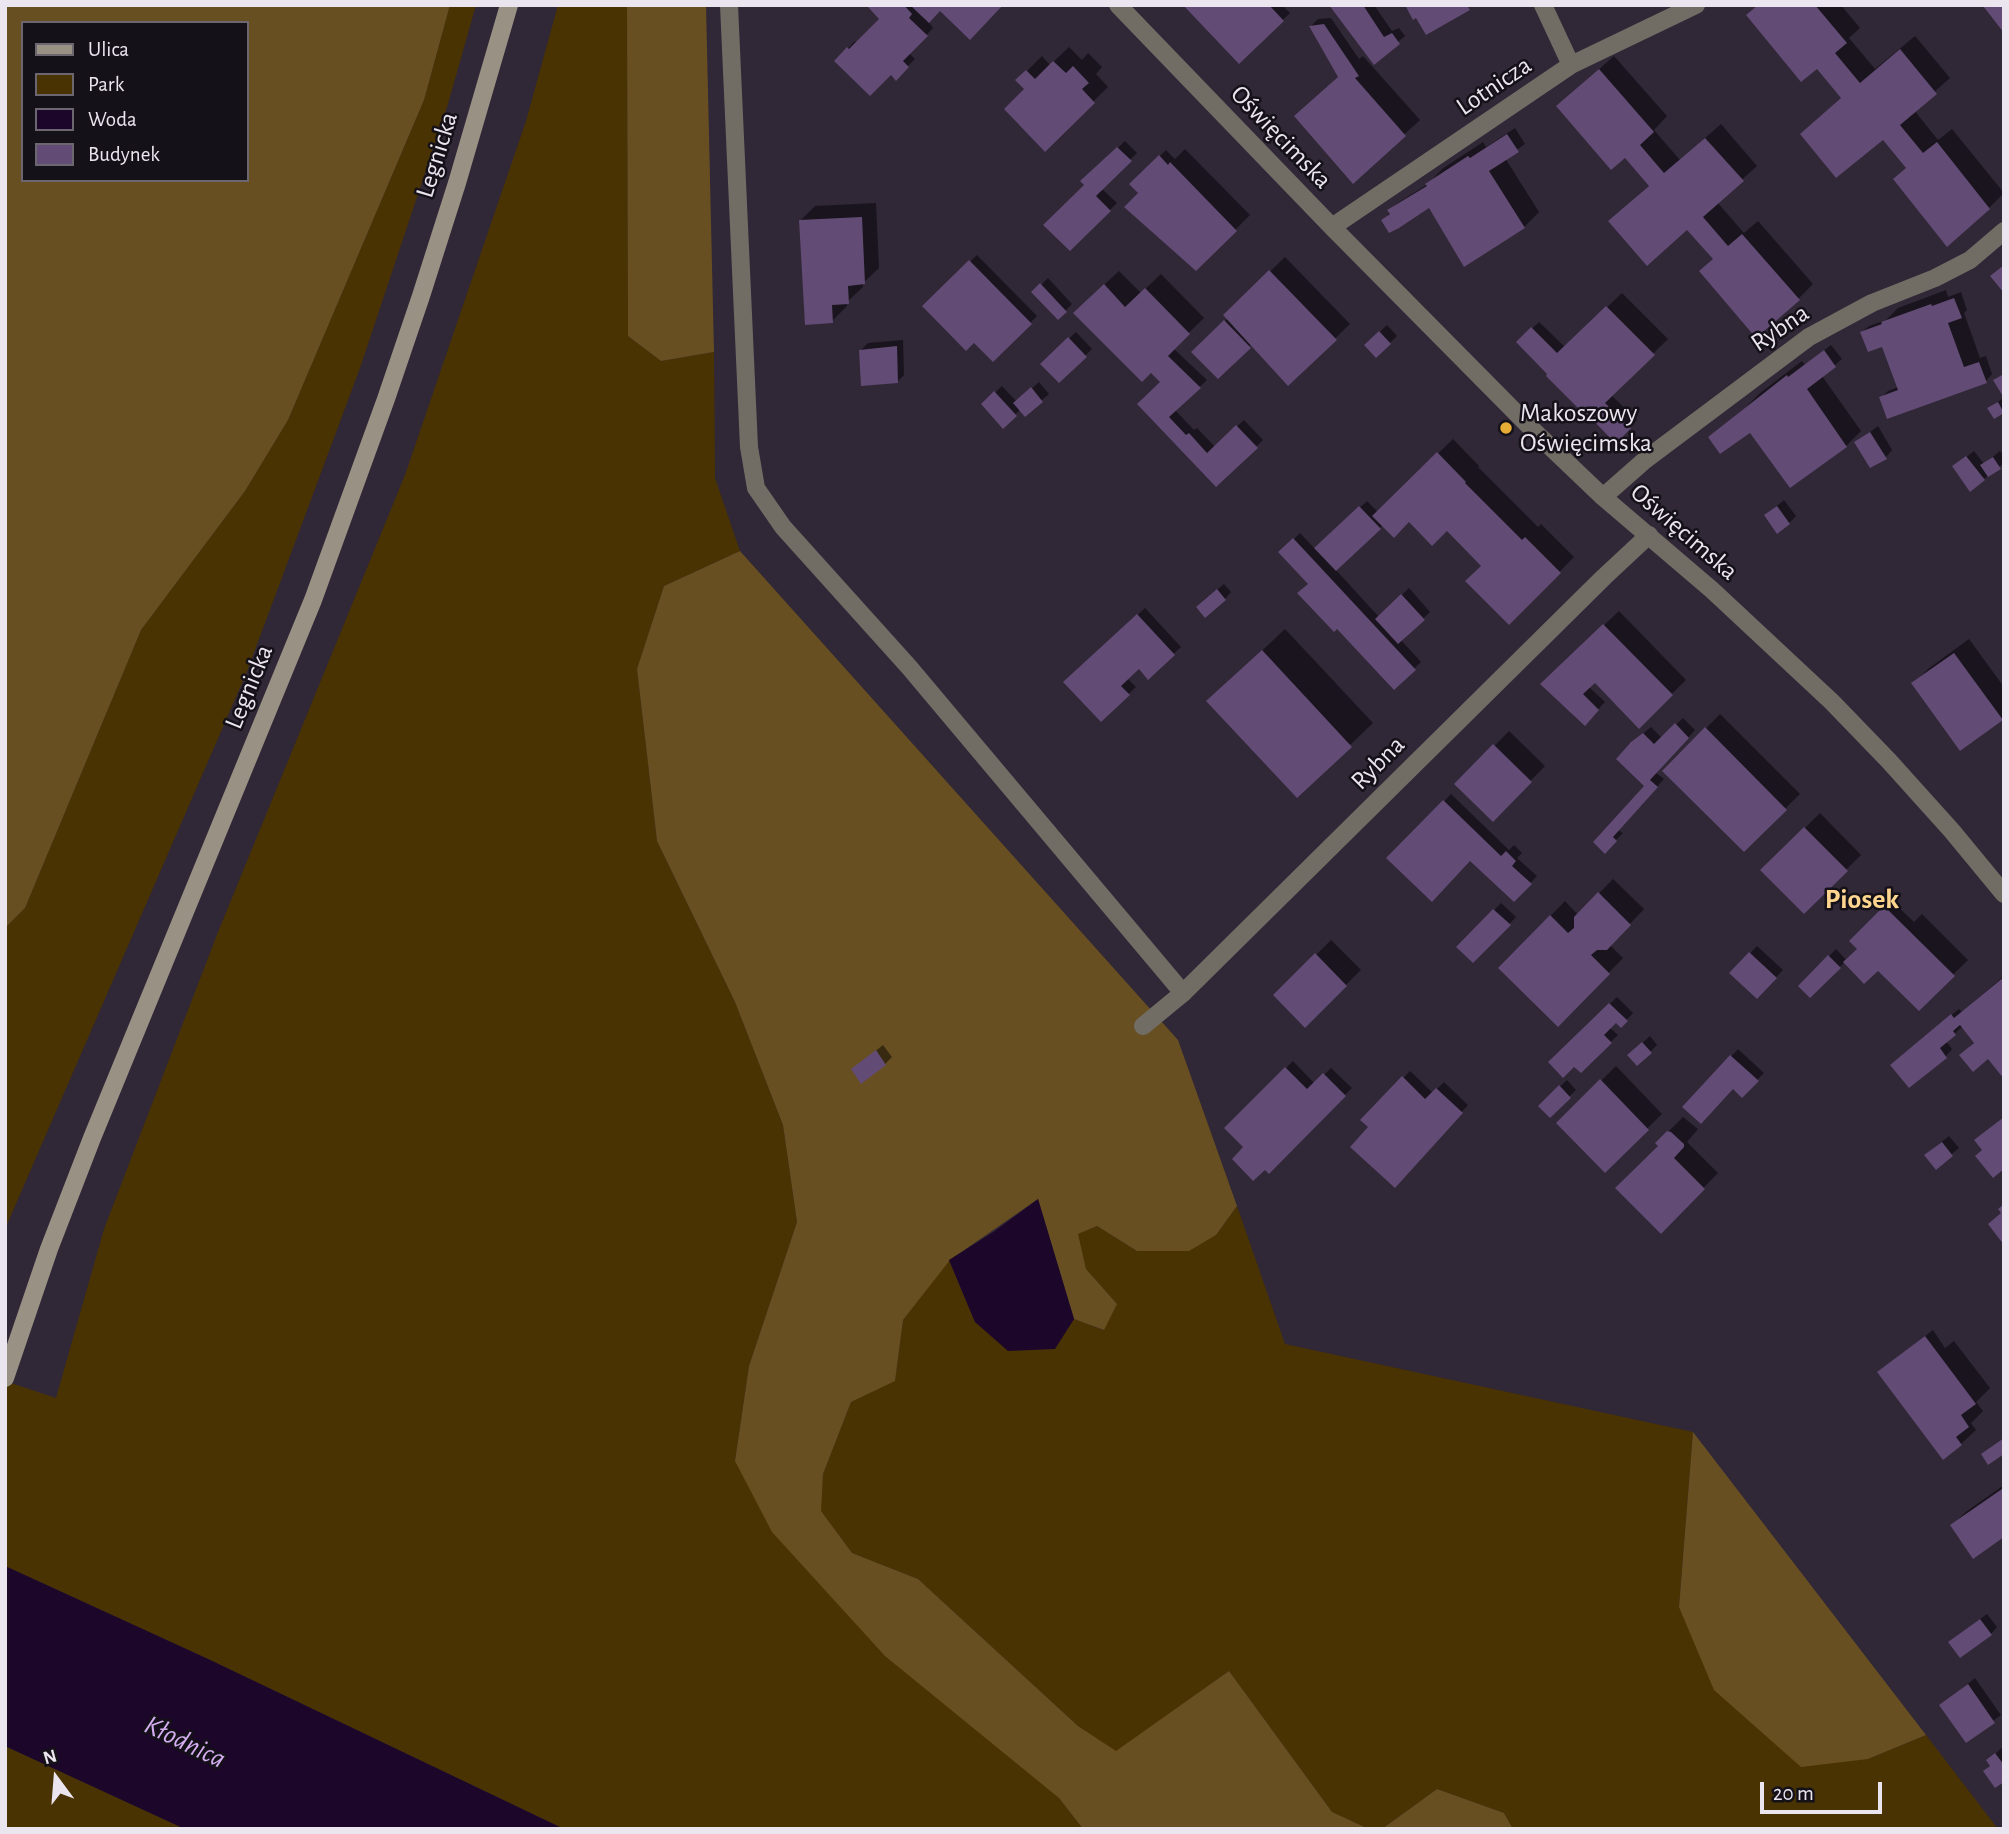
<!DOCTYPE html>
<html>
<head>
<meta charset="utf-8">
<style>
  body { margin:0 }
  #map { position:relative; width:2009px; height:1834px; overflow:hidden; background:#302737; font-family:"Alegreya Sans",sans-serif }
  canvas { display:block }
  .frame { position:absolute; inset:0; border:7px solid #ebe5f0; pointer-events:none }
  .legend { position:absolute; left:21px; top:21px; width:228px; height:161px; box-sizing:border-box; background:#151119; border:2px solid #6b666f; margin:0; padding:9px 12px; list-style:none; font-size:21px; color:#ebe5f0 }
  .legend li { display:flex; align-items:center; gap:14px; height:35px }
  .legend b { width:35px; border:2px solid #6b666f }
  .north { position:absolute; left:21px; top:1743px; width:70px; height:70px; -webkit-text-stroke:5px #151119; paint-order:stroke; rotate:344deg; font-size:19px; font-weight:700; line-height:28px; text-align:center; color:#ebe5f0 }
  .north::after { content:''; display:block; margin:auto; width:24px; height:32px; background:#ebe5f0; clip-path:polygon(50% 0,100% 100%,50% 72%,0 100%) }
  .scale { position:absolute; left:1760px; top:1782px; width:122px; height:32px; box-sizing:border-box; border:4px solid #ebe5f0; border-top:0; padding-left:9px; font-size:21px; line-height:24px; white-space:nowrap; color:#ebe5f0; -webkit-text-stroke:5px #151119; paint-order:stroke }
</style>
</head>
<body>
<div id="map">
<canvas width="2009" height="1834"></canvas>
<div class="frame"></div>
<ul class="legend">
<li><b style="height:9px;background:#999184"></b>Ulica</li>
<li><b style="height:19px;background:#4a3302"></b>Park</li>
<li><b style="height:19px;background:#1c0629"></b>Woda</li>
<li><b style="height:19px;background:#624b74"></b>Budynek</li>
</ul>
<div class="north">N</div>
<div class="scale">20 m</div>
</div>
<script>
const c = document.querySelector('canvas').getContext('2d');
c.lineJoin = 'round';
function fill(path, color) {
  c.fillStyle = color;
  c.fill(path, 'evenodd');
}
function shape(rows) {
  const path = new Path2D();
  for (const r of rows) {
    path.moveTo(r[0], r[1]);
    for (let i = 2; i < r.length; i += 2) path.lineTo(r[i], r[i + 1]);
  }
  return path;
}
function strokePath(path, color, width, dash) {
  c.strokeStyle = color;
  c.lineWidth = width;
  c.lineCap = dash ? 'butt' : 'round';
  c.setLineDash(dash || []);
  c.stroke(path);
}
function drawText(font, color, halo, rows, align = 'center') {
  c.font = font + ' "Alegreya Sans",sans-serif';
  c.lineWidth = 5;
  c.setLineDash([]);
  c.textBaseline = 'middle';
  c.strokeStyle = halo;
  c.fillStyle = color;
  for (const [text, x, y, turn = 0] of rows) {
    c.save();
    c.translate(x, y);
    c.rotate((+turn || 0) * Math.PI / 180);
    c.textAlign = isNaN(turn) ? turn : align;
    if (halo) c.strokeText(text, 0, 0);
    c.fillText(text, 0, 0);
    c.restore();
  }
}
fill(shape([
  [450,5,476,5,448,104,360,368,246,674,5,1229,5,928,25,908,141,630,245,491,288,420,424,100],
  [558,5,627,5,628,336,661,361,714,352,715,478,740,551,664,586,637,669,657,841,735,1002,783,1125,797,1222,749,1366,735,1461,1059,1798,1083,1829,564,1829,208,1659,5,1566,5,1381,56,1398,104,1229,218,932,405,475,526,121],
  [1237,1206,1285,1344,1693,1432,1679,1607,1868,1759,1926,1735,1998,1829,1513,1829,1504,1813,1437,1789,1382,1829,1369,1829,1332,1812,1229,1671,1116,1752,1078,1726,918,1579,852,1553,820,1510,823,1474,851,1402,895,1380,903,1320,949,1260,975,1322,1054,1349,1074,1319,1103,1330,1117,1304,1086,1269,1077,1234,1097,1226,1137,1251,1216,1235],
  [5,1746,185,1829,5,1829]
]), '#4a3302');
fill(shape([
  [5,5,450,5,424,100,288,420,245,491,141,630,25,908,5,928],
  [23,23,247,23,247,180,23,180],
  [627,5,706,5,714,352,661,361,628,336],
  [740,551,1178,1040,1237,1206,1216,1235,1189,1251,1137,1251,1097,1226,1078,1234,1086,1269,1117,1304,1104,1330,1074,1319,1038,1199,950,1260,903,1320,895,1381,851,1402,823,1474,821,1511,852,1553,918,1579,1078,1726,1116,1751,1229,1671,1332,1812,1369,1829,1083,1829,1059,1798,885,1656,772,1532,735,1461,749,1366,797,1222,783,1125,735,1002,657,841,637,669,664,586],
  [1693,1432,1926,1735,1868,1759,1801,1767,1714,1690,1679,1607],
  [1437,1789,1504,1813,1513,1829,1382,1829]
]), '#684f21');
fill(shape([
  [1038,1199,1074,1319,1055,1349,1008,1351,975,1322,949,1260,995,1231],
  [5,1566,208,1659,564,1829,185,1829,5,1746]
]), '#1c0629');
fill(shape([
  [872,5,1001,5,940,9,928,21,933,28,909,53,915,59,896,78,891,73,836,61,855,41,857,44,881,19],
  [1187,5,1282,5,1290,13,1239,62],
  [1331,5,1374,5,1392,31,1399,28,1405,36,1374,62],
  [1758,5,1841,5,1860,28,1849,38,1875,69,1915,36,1950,78,1914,110,1938,140,1952,129,2004,193,1989,208,1908,167,1883,138,1843,97,1817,67],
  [1331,18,1359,59,1363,56,1420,120,1353,181,1339,77,1311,26,1318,19],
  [1069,47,1082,60,1088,53,1102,67,1096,74,1108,87,1045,149,1026,89,1018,80,1042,56,1050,65],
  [1614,56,1667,116,1654,130,1680,160,1721,124,1757,166,1717,202,1744,233,1758,221,1813,284,1798,299,1714,258,1687,227,1625,207,1650,185,1573,92],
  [1515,128,1525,144,1505,158,1539,212,1524,227,1430,206,1383,220,1391,212,1389,210,1396,204,1428,184,1442,169,1483,142,1486,147],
  [1125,141,1137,153,1101,188,1117,203,1070,249,1086,184,1083,181],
  [1185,149,1250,215,1196,269,1131,184,1166,150,1175,159],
  [876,203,879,268,863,283,863,287,847,302,847,306,832,321,801,220,815,206],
  [977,255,1037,316,993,360,974,341,924,306],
  [1285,257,1350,324,1288,384,1252,344,1218,377,1194,352,1228,318,1225,315],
  [1119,271,1141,293,1161,274,1204,318,1173,348,1207,380,1175,410,1194,430,1197,428,1215,447,1244,420,1263,440,1216,485,1139,404,1162,382,1090,298],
  [1048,278,1072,304,1058,318,1034,292],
  [1946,290,1948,297,1961,292,1967,310,1964,313,1980,358,1986,356,1992,374,1986,381,1881,398,1888,391,1898,387,1884,348,1862,332,1869,326,1886,320,1898,308],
  [1622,293,1668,339,1611,395,1637,420,1616,442,1564,359,1518,342,1539,322,1565,347],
  [1387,325,1397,336,1376,356,1366,345],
  [1076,332,1092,349,1059,381,1043,364],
  [903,340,904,375,898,381,861,350,868,343],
  [1831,345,1842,359,1822,376,1861,431,1846,446,1745,408,1760,393,1802,361,1805,365],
  [1039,382,1049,394,1025,414,1021,409,1003,426,983,404,1002,386,1017,402],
  [2004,397,2004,411,1995,417,1990,409],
  [1878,426,1892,450,1886,457,1857,442],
  [1453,439,1479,466,1478,467,1538,527,1541,524,1574,557,1509,623,1483,566,1447,529,1409,520,1383,525,1335,569,1379,617,1409,588,1430,612,1401,640,1421,662,1394,688,1310,584,1281,552,1300,533,1315,549,1367,501,1378,512],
  [1974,451,1984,464,2000,451,2004,456,2004,463,1984,479,1954,467],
  [1784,500,1796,516,1789,523,1766,515],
  [1224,584,1231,592,1225,599,1205,600],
  [1145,608,1181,647,1148,677,1139,667,1127,678,1136,687,1101,719,1066,682],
  [1619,611,1686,680,1639,726,1595,681,1589,687,1605,702,1591,717,1557,670],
  [1285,629,1373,723,1297,796,1231,680],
  [1969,639,2004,687,2004,716,2002,719,1913,684,1928,669],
  [1720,714,1800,794,1744,849,1664,771],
  [1683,718,1695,730,1656,773,1664,779,1618,830,1623,833,1605,851,1595,842,1647,786,1640,736,1651,727,1662,738],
  [1509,731,1545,766,1493,819,1457,784],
  [1451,794,1509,850,1514,845,1522,853,1517,858,1537,876,1514,900,1470,859,1389,858],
  [1820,813,1861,855,1804,911,1763,870],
  [1613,879,1644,909,1610,945,1623,958,1558,1025,1500,968,1565,901,1578,915],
  [1892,901,1914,922,1922,914,1968,960,1919,1008,1878,968,1845,962,1810,996,1800,986,1836,949,1847,961,1859,949,1851,941],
  [1501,903,1516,917,1473,961,1459,947],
  [1331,940,1361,970,1305,1025,1276,995],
  [1757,946,1783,970,1757,997,1731,973],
  [2004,976,2004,1077,1988,1057,1962,1055,1975,1041,1963,1026,1946,1041,1952,1049,1946,1056,1899,1058,1959,1009,1962,1012],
  [1617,997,1633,1013,1621,1026,1616,1020,1609,1027,1618,1035,1581,1071,1574,1064,1550,1062],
  [1650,1036,1657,1045,1638,1064,1629,1055],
  [883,1045,892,1057,885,1064,853,1069],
  [1738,1049,1764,1073,1742,1095,1733,1087,1685,1107],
  [1293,1061,1315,1084,1331,1068,1352,1088,1269,1171,1226,1128],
  [1616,1066,1662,1114,1605,1170,1559,1123],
  [1410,1071,1433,1093,1444,1082,1468,1105,1401,1179,1370,1127,1363,1120],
  [1567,1080,1576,1090,1550,1115,1540,1106],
  [1683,1117,1698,1129,1687,1142,1718,1173,1661,1231,1660,1146,1657,1143],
  [1949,1136,1959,1148,1936,1167,1933,1149],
  [1933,1330,1945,1348,1954,1341,1990,1388,1976,1402,1983,1411,1971,1423,1976,1430,1961,1444,1879,1372],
  [2004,1485,2004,1535,1952,1525,1967,1511],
  [1987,1614,1997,1627,1991,1634,1958,1635],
  [1975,1678,2001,1715,1966,1741,1941,1705],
  [2003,1747,2004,1749,2004,1780,1985,1771,1991,1764,1988,1760]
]), '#0007');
fill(shape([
  [869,5,904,5,912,14,909,18,928,36,903,61,909,67,896,81,891,75,870,96,834,61,847,47,849,49,879,19,868,7],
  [910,5,1003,5,970,40,940,11,929,23],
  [1183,5,1269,5,1284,21,1239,64],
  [1329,5,1363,5,1384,37,1392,33,1400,44,1374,65],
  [1405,5,1467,5,1470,10,1426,35,1416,18,1413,20],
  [1758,5,1815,5,1847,43,1835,53,1860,83,1900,49,1937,94,1900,125,1923,153,1937,142,1990,209,1947,247,1893,179,1906,168,1883,140,1836,178,1800,134,1841,98,1817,69,1801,82,1746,15],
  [1982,5,2004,5,2004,33,1987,11],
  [1324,24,1359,76,1355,78,1406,136,1353,184,1294,116,1338,77,1309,26],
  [1053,61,1066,73,1073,66,1089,83,1082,89,1095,103,1045,152,1004,109,1024,89,1015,80,1026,70,1035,79],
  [1599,69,1654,132,1640,145,1664,173,1705,138,1744,181,1703,217,1728,246,1742,234,1800,300,1756,338,1699,271,1713,259,1687,230,1647,266,1608,221,1649,186,1625,158,1611,170,1556,106],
  [1507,134,1519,152,1489,171,1525,228,1464,267,1429,208,1399,228,1389,233,1381,220,1390,214,1387,210,1427,186,1425,184,1468,156,1470,158],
  [1117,147,1132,161,1096,196,1111,211,1070,251,1043,225,1084,185,1080,181],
  [1159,155,1168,165,1170,162,1237,231,1196,271,1124,207,1138,193,1129,184],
  [862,217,865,284,848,286,849,304,832,305,833,323,805,325,799,220],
  [969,260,1032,324,993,362,974,343,966,351,922,306],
  [2004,265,2004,293,1990,276],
  [1269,270,1337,340,1288,386,1223,315],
  [1040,283,1067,312,1058,320,1031,292],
  [1104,284,1125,307,1145,288,1190,334,1168,356,1201,388,1169,417,1186,435,1189,433,1207,453,1236,425,1258,448,1216,487,1137,404,1160,382,1151,373,1142,382,1073,313],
  [1954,298,1962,318,1948,323,1964,367,1979,362,1987,383,1887,419,1879,397,1898,390,1882,347,1868,352,1860,332,1882,324,1881,322,1931,304,1932,306],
  [1606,306,1655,355,1605,403,1631,428,1616,444,1585,412,1583,413,1546,376,1547,374,1516,342,1531,327,1557,353],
  [1224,320,1251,348,1218,379,1191,352],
  [1379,331,1391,344,1376,358,1364,345],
  [1068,337,1087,357,1059,383,1040,364],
  [897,346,898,383,861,386,859,350],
  [1824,350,1836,367,1807,389,1847,447,1790,488,1750,433,1720,454,1708,437,1787,375,1788,377],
  [2004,374,2004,398,1993,380],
  [1031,387,1043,402,1025,417,1013,403],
  [994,391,1017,416,1003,429,981,404],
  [1998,402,2004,413,1994,419,1987,408],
  [1870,432,1887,459,1870,468,1854,442],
  [1437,452,1466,482,1465,483,1522,540,1525,537,1561,573,1509,625,1465,581,1481,566,1447,531,1432,546,1409,522,1394,538,1372,516],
  [1966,456,1985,480,1970,492,1952,466],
  [1993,457,2001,469,1988,477,1980,465],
  [1359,506,1381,529,1336,571,1314,548],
  [1777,506,1790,524,1777,534,1764,515],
  [1293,538,1416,670,1394,690,1337,629,1334,632,1297,593,1308,584,1278,552],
  [1217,589,1226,600,1205,618,1196,607],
  [1401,594,1425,620,1398,644,1375,619],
  [1137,614,1175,655,1148,680,1139,669,1121,686,1130,695,1101,722,1063,682],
  [1603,624,1673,695,1639,729,1595,683,1583,694,1599,710,1585,726,1540,684],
  [1262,650,1352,747,1297,798,1206,701],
  [1954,653,2003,720,1960,751,1911,683],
  [1675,723,1689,738,1650,780,1658,787,1613,837,1617,841,1605,854,1593,842,1644,786,1616,759,1631,742,1643,733,1654,744],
  [1705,727,1787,810,1744,852,1662,771],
  [1493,744,1532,782,1493,822,1454,784],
  [1443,800,1501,856,1506,851,1516,861,1512,866,1532,884,1514,902,1470,861,1432,902,1386,858],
  [1804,827,1848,871,1804,914,1760,870],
  [1598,892,1631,925,1607,950,1597,950,1591,955,1610,974,1558,1027,1498,968,1550,915,1568,933,1574,928,1574,917],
  [1884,906,1955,976,1919,1011,1878,971,1864,984,1843,962,1857,949,1849,941],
  [1493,909,1511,925,1473,963,1456,947],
  [1749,952,1777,978,1757,999,1729,973],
  [1315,953,1347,986,1305,1028,1273,995],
  [1828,955,1841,968,1810,998,1798,986],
  [2004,977,2004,1079,1988,1059,1973,1072,1959,1055,1974,1043,1960,1025,1953,1031,1956,1035,1940,1048,1947,1058,1909,1088,1890,1065,1951,1014,1954,1018],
  [1609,1003,1628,1021,1621,1028,1616,1023,1604,1035,1612,1043,1581,1073,1574,1067,1563,1078,1548,1062],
  [1642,1042,1652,1053,1637,1066,1627,1055],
  [876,1050,886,1065,861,1084,851,1069],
  [1730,1055,1759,1081,1742,1098,1733,1089,1701,1124,1682,1107],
  [1285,1067,1307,1089,1323,1073,1346,1096,1269,1174,1265,1170,1253,1181,1232,1159,1243,1147,1224,1128],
  [1402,1076,1425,1099,1436,1088,1463,1113,1395,1188,1350,1147,1368,1127,1360,1120],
  [1600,1079,1649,1130,1605,1173,1556,1123],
  [1559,1085,1571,1098,1550,1118,1538,1106],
  [2004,1117,2004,1169,1993,1178,1975,1156,1982,1150,1974,1140],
  [1667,1131,1671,1132,1684,1144,1684,1147,1674,1158,1705,1189,1661,1234,1615,1188,1658,1146,1655,1143],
  [1942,1142,1953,1156,1936,1170,1924,1155],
  [2004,1204,2004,1245,1988,1224,2001,1213,1998,1209],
  [1925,1336,1976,1404,1961,1415,1969,1427,1956,1437,1962,1445,1943,1460,1877,1372],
  [2004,1438,2004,1454,1988,1465,1981,1454],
  [2002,1489,2004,1492,2004,1537,1973,1559,1950,1525],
  [1980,1619,1992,1635,1960,1658,1948,1642],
  [1968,1684,1995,1723,1966,1743,1939,1705],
  [1995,1753,2004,1765,2004,1782,1995,1788,1983,1771,1990,1766,1986,1760]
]), '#624b74');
strokePath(shape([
  [729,5,749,447,756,488,783,527,909,667,1183,993]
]), '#716c64', 18);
strokePath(shape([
  [1118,5,1332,227,1537,434,1603,497,1712,590,1832,702,1889,761,1952,831,2004,894],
  [1543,5,1571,65],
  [1332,227,1571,65,1696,5],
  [1603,497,1645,460,1809,337,1872,303,1935,278,1970,260,2004,231],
  [1143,1026,1183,993,1604,577,1649,535]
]), '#716c64', 18);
strokePath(shape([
  [5,1378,49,1249,92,1138,313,600,386,399,421,296,457,183,509,5]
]), '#999184', 18);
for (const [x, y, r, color] of [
  [1506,428,7,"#e7ac36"]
]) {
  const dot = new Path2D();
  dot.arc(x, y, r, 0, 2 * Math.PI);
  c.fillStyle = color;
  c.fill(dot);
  strokePath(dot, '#151119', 2.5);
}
drawText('26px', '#ebe5f0', '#151119', [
  ["Lotnicza",1494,86,-34],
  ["Oświęcimska",1281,137,46],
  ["Legnicka",437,155,-73],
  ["Rybna",1780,328,-34],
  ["Oświęcimska",1684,532,41],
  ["Legnicka",249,687,-68],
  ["Rybna",1378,763,-45]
]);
drawText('26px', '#ebe5f0', '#151119', [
  ["Makoszowy",1520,413],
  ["Oświęcimska",1520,443]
], 'left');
drawText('bold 28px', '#ffd68f', '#151119', [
  ["Piosek",1862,900]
]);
drawText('italic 28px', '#d5aef2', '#151119', [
  ["Kłodnica",185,1742,26]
]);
</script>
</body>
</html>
